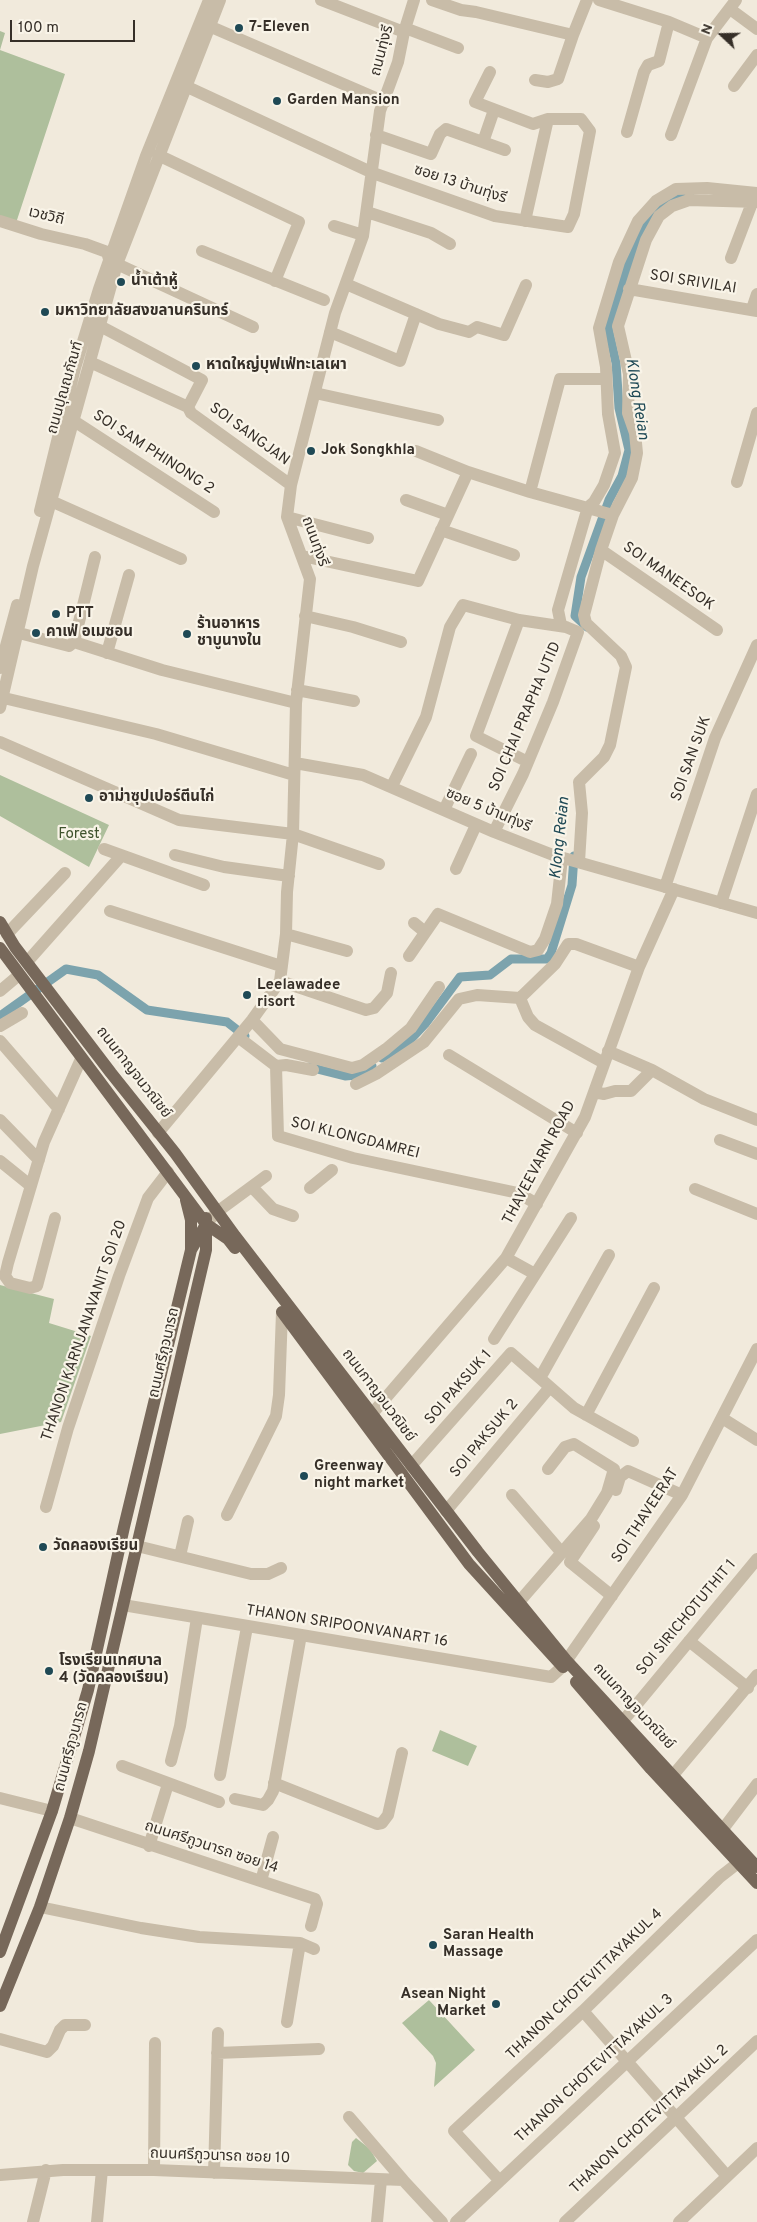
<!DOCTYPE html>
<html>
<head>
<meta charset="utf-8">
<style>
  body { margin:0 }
  #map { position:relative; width:757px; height:2222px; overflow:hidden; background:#f1eadc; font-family:Overpass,sans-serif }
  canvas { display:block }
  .north { position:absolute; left:697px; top:10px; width:50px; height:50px; -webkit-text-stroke:4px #f9f4e8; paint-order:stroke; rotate:291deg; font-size:14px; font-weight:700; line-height:20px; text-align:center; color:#362f28 }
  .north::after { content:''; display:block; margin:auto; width:18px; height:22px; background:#362f28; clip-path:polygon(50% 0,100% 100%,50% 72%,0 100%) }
  .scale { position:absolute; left:10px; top:20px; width:125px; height:22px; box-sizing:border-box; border:2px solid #362f28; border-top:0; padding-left:6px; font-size:15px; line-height:18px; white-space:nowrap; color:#362f28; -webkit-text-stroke:4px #f9f4e8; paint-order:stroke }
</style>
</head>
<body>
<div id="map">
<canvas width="757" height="2222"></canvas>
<div class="north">N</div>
<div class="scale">100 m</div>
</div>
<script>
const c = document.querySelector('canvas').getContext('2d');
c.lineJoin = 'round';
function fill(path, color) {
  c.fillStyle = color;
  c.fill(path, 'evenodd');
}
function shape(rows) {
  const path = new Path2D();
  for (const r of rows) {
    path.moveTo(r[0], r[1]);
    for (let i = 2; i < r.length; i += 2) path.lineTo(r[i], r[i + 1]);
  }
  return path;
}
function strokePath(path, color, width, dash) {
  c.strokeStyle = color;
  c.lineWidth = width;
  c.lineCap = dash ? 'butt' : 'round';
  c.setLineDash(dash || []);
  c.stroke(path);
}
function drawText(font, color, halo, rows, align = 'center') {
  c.font = font + ' Overpass,"Noto Sans Thai",sans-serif';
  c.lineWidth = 4.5;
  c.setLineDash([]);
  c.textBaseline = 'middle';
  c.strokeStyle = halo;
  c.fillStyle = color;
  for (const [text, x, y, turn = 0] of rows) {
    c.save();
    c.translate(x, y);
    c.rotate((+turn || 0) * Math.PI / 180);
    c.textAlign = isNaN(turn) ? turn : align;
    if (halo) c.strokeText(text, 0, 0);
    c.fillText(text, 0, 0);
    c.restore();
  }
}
fill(shape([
  [0,31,5,33,0,50,65,74,16,223,0,217],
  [0,775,109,825,89,867,0,816],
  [0,1285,54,1299,49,1323,91,1336,61,1422,0,1434],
  [440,1730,477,1746,468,1766,432,1751],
  [429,2000,475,2050,434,2087,436,2063,433,2056,402,2023],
  [356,2138,370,2149,377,2161,363,2173,354,2171,348,2165,352,2142]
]), '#aebf9c');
strokePath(shape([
  [587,627,575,616,581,577,609,500,622,476,629,450,619,408,616,363,608,327,638,234,664,201,690,192],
  [0,1016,66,969,98,975,147,1010,227,1022,245,1036],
  [382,1058,410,1040,425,1024,460,977,490,975,511,959,547,959,551,953,572,885,574,856],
  [309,1067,345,1076,357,1075,372,1066]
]), '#7ca3ad', 9);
strokePath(shape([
  [321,0,404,32],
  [432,0,461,10,476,12,573,35,587,0],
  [599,0,669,22,707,38],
  [730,9,757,29],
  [209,26,385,102],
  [405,28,458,48],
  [535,80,548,82,558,79,573,35],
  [181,84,373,173,495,216,568,227,574,214,590,131,581,119,548,119,533,124,475,102,490,72],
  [734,86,757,55],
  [627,132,644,72,648,65,659,61,669,22],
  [376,135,431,154,440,134,446,129,505,150],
  [671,135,707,38,736,0],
  [483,142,494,110],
  [158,155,299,222,275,281],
  [367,212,431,233,450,244],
  [0,221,41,234,85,244,107,252,109,259],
  [525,221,548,119],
  [334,226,363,235],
  [202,251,324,300],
  [731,258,752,203],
  [117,264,253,327],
  [346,284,439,324,469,332,477,327,504,335,526,285],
  [629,289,757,311],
  [752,309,757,294],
  [100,326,202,380,188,407],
  [330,332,400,361,416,314],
  [90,362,188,407],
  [315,393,438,420],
  [188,407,191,413,291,485],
  [74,421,214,512],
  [416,451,468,472],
  [737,482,757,413],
  [530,492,560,379,606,379],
  [406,500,448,515],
  [51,501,181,559],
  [588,507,594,502,604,485,615,453,608,414,606,367,599,328,619,262,638,221,656,201,676,189,707,188,757,193],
  [40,511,75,368,99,289,146,156,209,0],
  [287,517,368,538],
  [441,530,514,555],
  [601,550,717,630],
  [302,556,418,581,468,472,530,492,613,515],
  [305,616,353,627,401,642],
  [519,620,476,736,528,762],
  [19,633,69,646,74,642,162,670,296,703],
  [74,642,95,557],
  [107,653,129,575],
  [0,668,17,605],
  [297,690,354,701],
  [0,697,156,734,294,775],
  [0,708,33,566,117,264,220,0],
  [0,742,179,820,293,834,379,864],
  [295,763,363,775,494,832,553,855,757,913],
  [392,786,426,717,450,627,463,605,519,620,566,627],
  [444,810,471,754],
  [494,832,523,774,553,702,578,632,561,625,558,610,588,507],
  [104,849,204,885],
  [175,855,224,867,289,876],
  [579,862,582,813,579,782,604,757,610,745,626,667,621,656,586,623,584,615,601,550,613,515,632,478,637,453,635,433,628,413,629,374,618,326,646,240,659,216,672,206,689,200,757,202],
  [456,869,476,825],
  [665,887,715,738,757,645],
  [721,903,757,794],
  [110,911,281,966],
  [414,923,425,932],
  [7,934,65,873],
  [286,934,347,951],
  [409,956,438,914,530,952,538,950,545,939,557,904,562,858],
  [27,962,121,856],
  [280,981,366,1010,374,1008,387,993,391,973],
  [0,991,19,975],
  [520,998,528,1017,535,1025,604,1063],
  [252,1020,280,1049,352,1068,363,1065,386,1049,411,1028,439,987],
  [0,1026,22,1013],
  [238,1037,276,1066,278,1136,353,1158,518,1193,537,1204],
  [0,1041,59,1109],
  [608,1051,652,1070],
  [449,1055,577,1133],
  [276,1066,286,1065,313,1070],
  [356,1084,376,1074,424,1042,459,999,477,995,520,998,555,964,568,944,576,944,639,967],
  [594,1092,604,1094,615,1091,631,1091,652,1070,704,1099,757,1120],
  [0,1120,39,1160],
  [158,1133,252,1020,280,981,286,934,287,892,293,834,296,703,310,579,287,517,291,485,335,313,363,236,380,111,398,62,404,32,414,0],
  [720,1140,757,1154],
  [0,1161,31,1186],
  [252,1187,273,1209,293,1216],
  [310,1188,332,1170],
  [695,1189,757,1214],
  [55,1218,37,1286,30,1288,10,1283,5,1276,8,1263,44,1142,81,1059],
  [206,1224,217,1212,266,1176],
  [506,1258,535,1274],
  [494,1339,571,1218],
  [540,1378,609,1255],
  [371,1415,506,1258,585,1117,639,967,674,889],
  [586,1415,654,1288],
  [722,1418,757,1440],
  [411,1466,511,1353,574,1408,633,1441],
  [616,1490,620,1477,628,1471,682,1495],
  [512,1495,562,1553],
  [46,1507,68,1428,119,1276,148,1198,168,1172],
  [446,1511,550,1387],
  [227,1515,276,1416,279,1395,282,1312],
  [594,1526,570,1562,612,1596],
  [137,1546,251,1574,268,1574,281,1568],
  [180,1556,188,1521],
  [519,1602,591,1519,607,1493,614,1469,574,1444,565,1447,548,1469],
  [123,1605,551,1677,562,1667,682,1495,757,1349],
  [689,1641,748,1688],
  [623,1721,757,1559],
  [171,1761,180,1726,197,1618],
  [122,1766,219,1802],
  [674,1774,757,1675],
  [220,1775,247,1627],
  [274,1783,377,1824,382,1823,388,1815,402,1753],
  [0,1798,52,1811],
  [235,1799,263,1805,268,1800,273,1791,301,1635],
  [70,1818,315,1899,317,1904,311,1926],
  [723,1829,757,1784],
  [149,1846,168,1784],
  [261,1881,273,1837],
  [40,1907,141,1928,199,1937,300,1943,287,2022],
  [300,1943,314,1949],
  [583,2011,727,2176],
  [0,2039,47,2052,53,2046,60,2030,65,2025,85,2025],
  [217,2053,319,2049],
  [349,2117,403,2180],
  [154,2170,155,2043],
  [214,2173,218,2033],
  [0,2175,63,2170,154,2170,403,2180,442,2222],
  [499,2180,454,2131,583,2011,720,1877,738,1863],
  [33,2222,46,2170],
  [97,2222,102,2170],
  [377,2222,381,2180],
  [456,2222,757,1940],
  [565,2222,757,2041],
  [679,2222,757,2148]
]), '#c8bca8', 12);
strokePath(shape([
  [0,922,15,947,111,1073,175,1153,235,1236,478,1552,566,1660,757,1867],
  [0,948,206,1224,228,1239,235,1248],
  [186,1200,191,1220,191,1250],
  [282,1312,469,1564,563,1667],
  [576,1682,651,1769,757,1883],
  [0,1952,52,1811,88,1690,124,1527,191,1250,205,1226],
  [0,2006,40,1907,70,1818,89,1751,206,1250,206,1218]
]), '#77685a', 12);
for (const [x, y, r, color] of [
  [239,28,5,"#1f4955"],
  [277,101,5,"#1f4955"],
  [121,282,5,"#1f4955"],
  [45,312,5,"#1f4955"],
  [196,366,5,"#1f4955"],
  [311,451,5,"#1f4955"],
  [56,614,5,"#1f4955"],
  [36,633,5,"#1f4955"],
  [187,634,5,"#1f4955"],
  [89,798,5,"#1f4955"],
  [247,995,5,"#1f4955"],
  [304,1476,5,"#1f4955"],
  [43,1547,5,"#1f4955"],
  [49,1671,5,"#1f4955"],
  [433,1945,5,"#1f4955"],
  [496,2004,5,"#1f4955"]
]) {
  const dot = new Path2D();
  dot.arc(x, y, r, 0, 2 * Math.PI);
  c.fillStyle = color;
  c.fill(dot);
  strokePath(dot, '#f9f4e8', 2);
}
drawText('bold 15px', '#362f28', '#f9f4e8', [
  ["7-Eleven",249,28],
  ["Garden Mansion",287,101],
  ["น้ำเต้าหู้",131,282],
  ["มหาวิทยาลัยสงขลานครินทร์",55,312],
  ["หาดใหญ่บุฟเฟ่ทะเลเผา",206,366],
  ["Jok Songkhla",321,451],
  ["PTT",66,614],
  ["ร้านอาหาร",197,625],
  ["ชาบูนางใน",197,642],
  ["คาเฟ่ อเมซอน",46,633],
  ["อาม่าซุปเปอร์ตีนไก่",99,798],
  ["Leelawadee",257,986],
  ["risort",257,1003],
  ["Greenway",314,1467],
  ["night market",314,1484],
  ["วัดคลองเรียน",53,1547],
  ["โรงเรียนเทศบาล",59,1662],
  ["4 (วัดคลองเรียน)",59,1679],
  ["Saran Health",443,1936],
  ["Massage",443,1953],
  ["Asean Night",486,1995,"right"],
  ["Market",486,2012,"right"]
], 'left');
drawText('15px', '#362f28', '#f9f4e8', [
  ["ถนนทุ่งรี",383,51,-75],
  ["ซอย 13 บ้านทุ่งรี",460,185,18],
  ["เวชวิถี",46,217,14],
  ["SOI SRIVILAI",693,283,9],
  ["ถนนปุณณกัณฑ์",66,388,-74],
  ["SOI SANGJAN",249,435,36],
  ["SOI SAM PHINONG 2",153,453,33],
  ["ถนนทุ่งรี",314,542,70],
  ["SOI MANEESOK",668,577,35],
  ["SOI CHAI PRAPHA UTID",526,717,-67],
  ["SOI SAN SUK",692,759,-70],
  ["ซอย 5 บ้านทุ่งรี",488,811,23],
  ["ถนนกาญจนวณิชย์",133,1073,52],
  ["SOI KLONGDAMREI",355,1139,14],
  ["THAVEEVARN ROAD",540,1163,-62],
  ["THANON KARNJANAVANIT SOI 20",85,1331,-71],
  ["ถนนศรีภูวนารถ",165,1353,-77],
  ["SOI PAKSUK 1",459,1388,-49],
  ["ถนนกาญจนวณิชย์",378,1396,53],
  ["SOI PAKSUK 2",485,1439,-50],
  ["SOI THAVEERAT",646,1516,-57],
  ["SOI SIRICHOTUTHIT 1",687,1618,-50],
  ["THANON SRIPOONVANART 16",347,1627,9],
  ["ถนนกาญจนวณิชย์",633,1707,47],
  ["ถนนศรีภูวนารถ",72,1747,-75],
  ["ถนนศรีภูวนารถ ซอย 14",211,1848,18],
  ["THANON CHOTEVITTAYAKUL 4",585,1985,-44],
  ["THANON CHOTEVITTAYAKUL 3",595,2069,-43],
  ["THANON CHOTEVITTAYAKUL 2",650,2120,-43],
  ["ถนนศรีภูวนารถ ซอย 10",220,2157,2]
]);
drawText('15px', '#3f532d', '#f9f4e8', [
  ["Forest",79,835]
]);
drawText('italic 16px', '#1f4955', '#f9f4e8', [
  ["Klong Reian",636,399,81],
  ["Klong Reian",561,838,-84]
]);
</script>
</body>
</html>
